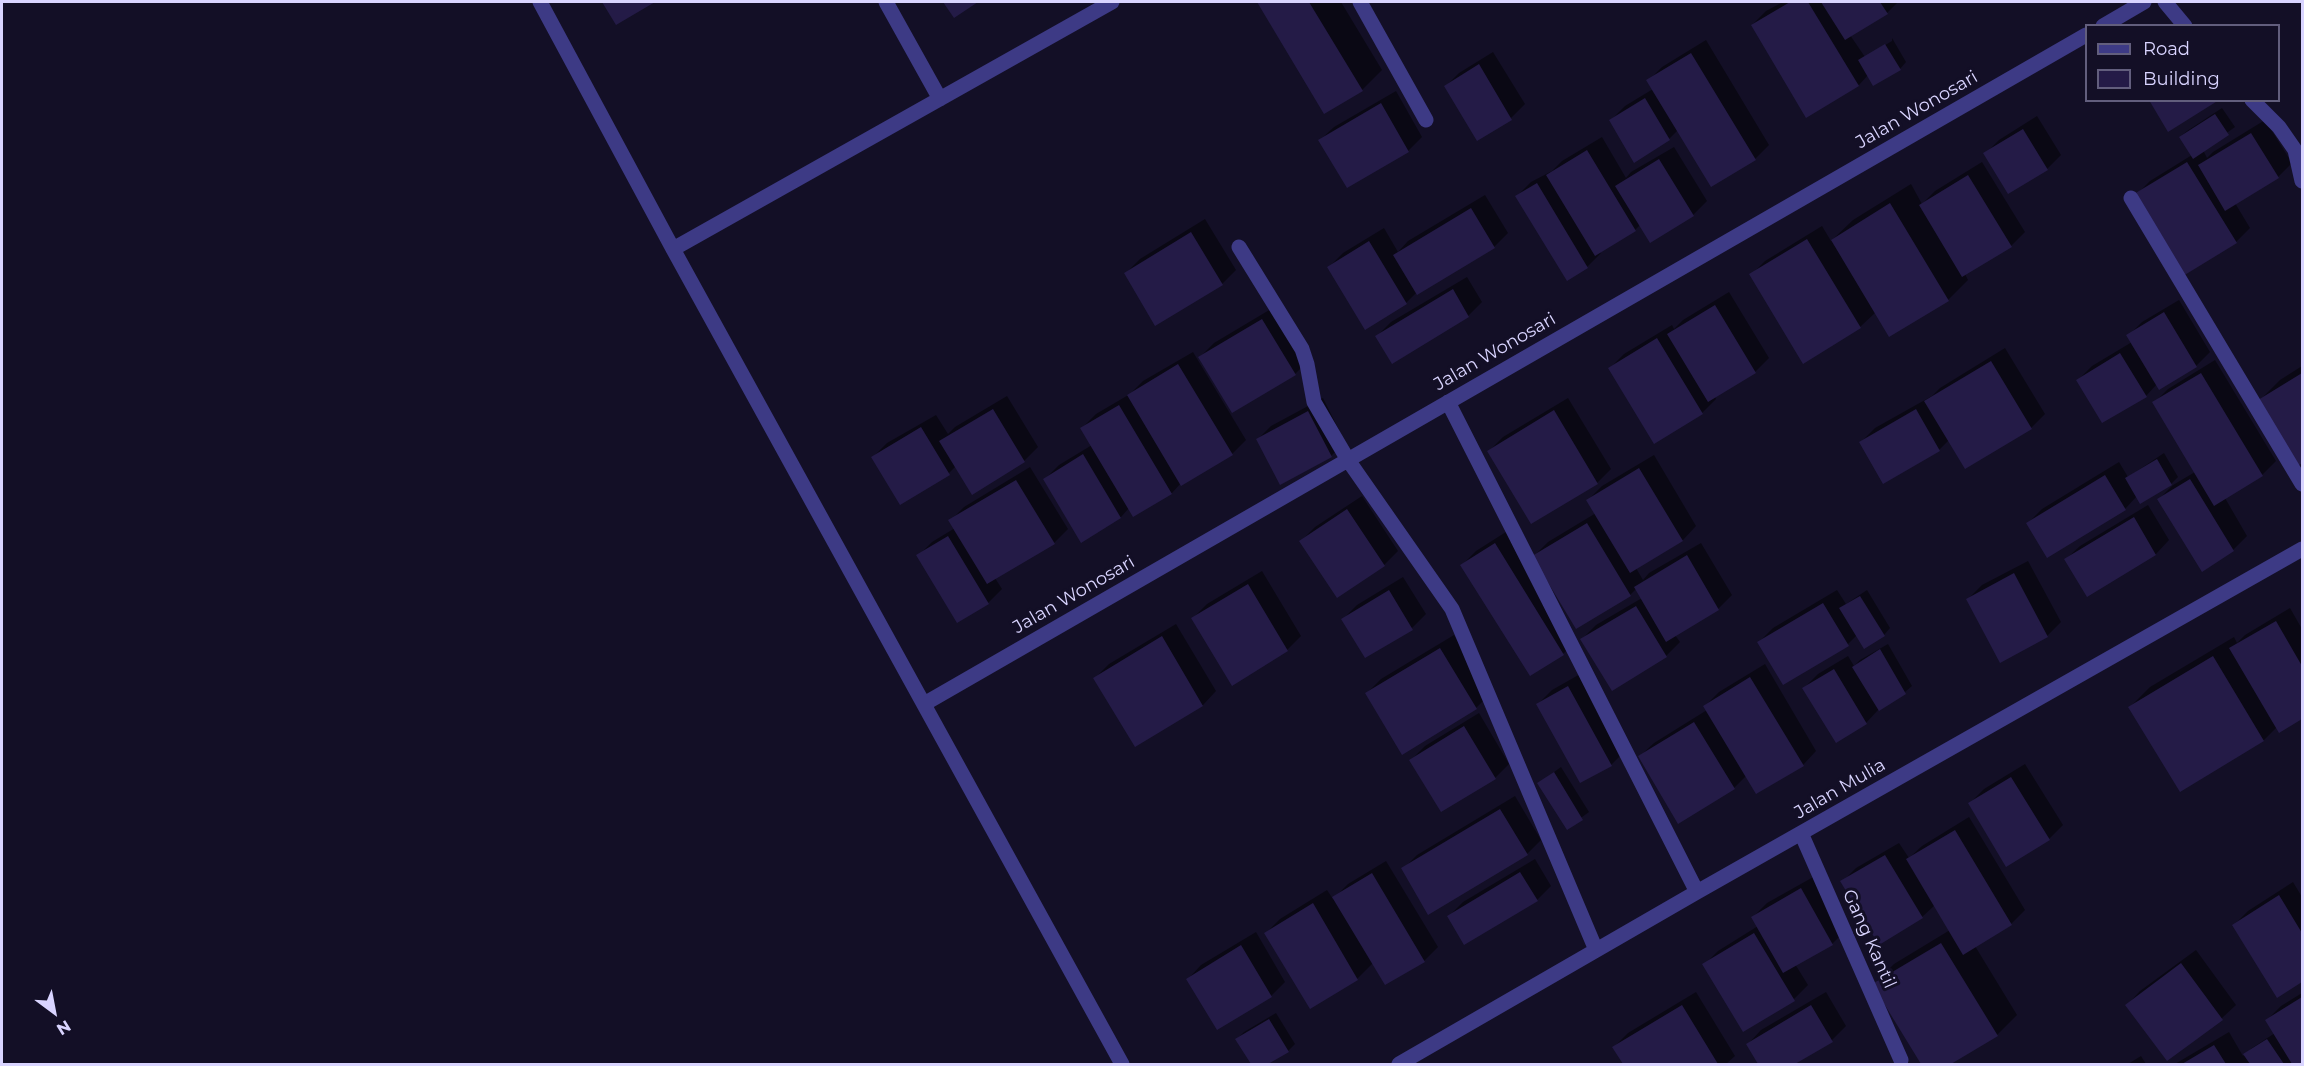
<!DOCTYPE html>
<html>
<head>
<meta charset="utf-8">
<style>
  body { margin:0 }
  #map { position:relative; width:2304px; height:1066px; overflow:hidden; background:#130f26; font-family:Montserrat,sans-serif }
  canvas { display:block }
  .frame { position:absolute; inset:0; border:3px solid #d9d4ff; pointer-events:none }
  .legend { position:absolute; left:2085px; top:24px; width:195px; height:78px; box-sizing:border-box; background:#130f26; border:2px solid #625e7d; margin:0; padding:8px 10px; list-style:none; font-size:18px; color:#d9d4ff }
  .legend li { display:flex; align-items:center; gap:12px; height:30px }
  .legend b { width:30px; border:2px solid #625e7d }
  .north { position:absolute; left:24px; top:982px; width:60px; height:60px; -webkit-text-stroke:4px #130f26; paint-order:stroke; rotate:148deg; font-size:16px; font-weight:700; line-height:24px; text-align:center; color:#d9d4ff }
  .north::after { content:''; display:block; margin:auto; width:21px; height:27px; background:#d9d4ff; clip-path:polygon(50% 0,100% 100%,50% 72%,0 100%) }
</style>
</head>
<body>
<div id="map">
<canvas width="2304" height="1066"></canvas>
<div class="frame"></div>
<ul class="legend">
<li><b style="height:8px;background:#3d3a85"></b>Road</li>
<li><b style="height:16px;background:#241b47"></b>Building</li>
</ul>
<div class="north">N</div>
</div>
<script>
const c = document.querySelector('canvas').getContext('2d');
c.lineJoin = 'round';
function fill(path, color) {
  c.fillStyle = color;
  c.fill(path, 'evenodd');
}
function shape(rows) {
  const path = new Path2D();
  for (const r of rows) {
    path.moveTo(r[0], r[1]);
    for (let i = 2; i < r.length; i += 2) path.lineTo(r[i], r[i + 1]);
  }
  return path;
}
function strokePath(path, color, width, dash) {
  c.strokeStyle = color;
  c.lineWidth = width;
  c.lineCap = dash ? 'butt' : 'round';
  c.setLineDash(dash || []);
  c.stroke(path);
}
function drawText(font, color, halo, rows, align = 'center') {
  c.font = font + ' Montserrat,sans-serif';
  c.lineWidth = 6;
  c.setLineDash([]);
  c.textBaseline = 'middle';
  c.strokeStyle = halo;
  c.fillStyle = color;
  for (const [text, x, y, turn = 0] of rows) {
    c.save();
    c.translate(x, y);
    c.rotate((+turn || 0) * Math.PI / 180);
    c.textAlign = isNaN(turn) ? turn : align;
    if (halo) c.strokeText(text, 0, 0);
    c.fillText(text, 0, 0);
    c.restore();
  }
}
fill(shape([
  [604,2,652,2,616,23],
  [1259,2,1341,2,1382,70,1362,90,1325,112],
  [1783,2,1898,2,1887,13,1850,35,1865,57,1892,41,1892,38,1906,62,1900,69,1868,75,1859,85,1752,25,1766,11],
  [1706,40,1769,145,1755,159,1678,130,1669,139,1611,120,1625,106,1653,89,1648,81,1662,67],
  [1493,52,1525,104,1511,118,1445,87,1459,73],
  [1396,91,1422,137,1408,151,1320,140,1334,127],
  [2222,108,2235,127,2203,150,2207,158,2213,152,2265,120,2292,163,2278,177,2235,203,2250,228,2236,242,2136,195,2150,181,2192,155,2180,137,2187,131],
  [2037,116,2061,155,2047,169,1985,154,1999,140],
  [1602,137,1626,178,1631,172,1674,147,1707,201,1693,215,1641,224,1635,230,1600,251,1601,253,1587,267,1517,196,1531,182,1552,171,1562,161],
  [1982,162,2025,232,2011,246,1965,274,1968,280,1948,300,1876,312,1860,327,1803,362,1751,275,1765,261,1822,226,1831,241,1853,220,1911,184,1922,204,1935,191],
  [1485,195,1508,233,1494,247,1417,292,1406,303,1365,328,1329,267,1343,253,1384,228,1398,252,1408,241],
  [1205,219,1236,270,1222,284,1126,273,1140,259],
  [1467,277,1482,302,1468,316,1377,336,1391,322],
  [1729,292,1769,358,1755,372,1715,396,1716,399,1702,413,1610,368,1624,354,1672,325,1674,329,1683,320],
  [2179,300,2210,352,2196,366,2157,384,2146,396,2078,380,2092,366,2132,342,2128,336,2142,322],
  [1276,306,1309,360,1295,374,1200,357,1214,343],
  [2005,348,2045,414,2031,428,1949,440,1940,449,1883,482,1861,442,1875,428,1932,396,1940,388],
  [1193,352,1246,440,1232,454,1181,483,1172,493,1134,515,1129,508,1121,517,1082,541,1045,479,1059,465,1092,445,1082,428,1096,414,1130,394,1143,381],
  [2215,360,2276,461,2262,475,2225,498,2247,536,2233,550,2159,499,2173,485,2195,472,2154,403,2168,389],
  [2302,366,2302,462,2298,464,2260,400,2280,380],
  [1007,396,1038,447,1024,461,956,466,949,473,901,503,873,457,887,443,936,415,948,434,955,427],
  [1323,398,1345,442,1331,456,1257,440,1271,426],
  [1568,398,1611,469,1597,483,1489,451,1503,437],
  [2164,453,2178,477,2171,484,2141,502,2137,496,2125,509,2028,523,2042,509,2119,462,2128,477],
  [1654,455,1696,526,1683,540,1636,568,1643,580,1649,573,1701,543,1732,595,1718,609,1675,635,1680,642,1666,656,1582,639,1596,625,1642,598,1636,589,1630,595,1534,556,1548,542,1596,513,1588,500,1602,486],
  [1030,467,1068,529,1054,543,995,578,1002,589,988,603,918,556,932,542,955,528,950,521,964,507],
  [1362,496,1398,551,1384,565,1301,541,1315,527],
  [2148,505,2169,540,2156,554,2087,595,2066,559,2080,546],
  [1509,530,1577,640,1564,653,1530,674,1462,565,1476,551],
  [2028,561,2061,622,2047,636,1968,599,1982,585],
  [1262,571,1301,636,1287,650,1193,618,1207,604],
  [1403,577,1426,614,1412,628,1343,619,1357,605],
  [1837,590,1846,604,1867,590,1890,628,1884,635,1857,635,1848,644,1759,642,1773,628],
  [2290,608,2302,629,2302,717,2279,731,2277,727,2264,740,2181,790,2130,707,2150,687,2234,637,2237,643,2245,635],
  [1176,624,1216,691,1203,705,1136,745,1095,678,1109,664],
  [1454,635,1490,694,1476,708,1367,693,1381,679],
  [1888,644,1912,686,1905,692,1879,709,1866,723,1804,688,1818,674,1848,656,1854,666,1860,660],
  [1765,664,1816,751,1803,765,1747,775,1734,788,1679,822,1640,756,1654,743,1707,710,1705,706,1719,692],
  [1582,673,1625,751,1611,765,1538,704,1552,690],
  [1479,713,1509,764,1495,778,1442,810,1411,760,1425,746],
  [2025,764,2063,825,2049,839,1970,803,1984,789],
  [1561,767,1589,812,1567,828,1539,783],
  [1515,796,1541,840,1527,854,1429,913,1403,869,1417,855],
  [1969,817,2025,910,2011,924,1975,946,2017,1015,1997,1035,1948,1064,1922,1064,1874,984,1894,964,1950,930,1935,905,1922,917,1842,882,1856,868,1899,843,1909,858,1922,846],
  [1535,859,1551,886,1537,900,1449,916,1463,902],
  [1386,861,1438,947,1424,961,1373,963,1357,979,1311,1007,1266,933,1280,919,1327,890,1333,899,1348,884],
  [1815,876,1846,930,1832,944,1795,964,1808,985,1794,999,1704,965,1718,951,1758,926,1753,917,1767,903],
  [2293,882,2302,897,2302,980,2278,996,2234,925,2248,911],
  [1256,932,1285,982,1271,996,1218,1028,1188,979,1201,965],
  [2196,950,2236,1005,2222,1018,2167,1059,2127,1005,2140,991],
  [1696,992,1735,1056,1726,1064,1625,1064,1614,1047,1628,1033],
  [1826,992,1846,1026,1832,1040,1792,1064,1760,1064,1748,1044,1761,1030],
  [2302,993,2302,1064,2175,1064,2229,1032,2243,1056,2252,1048,2275,1033,2267,1020,2281,1006],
  [1276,1013,1295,1044,1288,1051,1265,1064,1253,1064,1237,1039,1244,1032],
  [2141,1056,2146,1064,2128,1064]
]), '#0007');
fill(shape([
  [602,2,655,2,616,25],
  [943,2,978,2,954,18],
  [1257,2,1309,2,1363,91,1324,114],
  [1790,2,1808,2,1859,86,1806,118,1751,25],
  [1821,2,1880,2,1888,14,1845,40],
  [1885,44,1901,70,1873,86,1858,60],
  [1691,53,1756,160,1711,187,1646,80],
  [1479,64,1512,120,1477,141,1444,86],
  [1645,98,1670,140,1634,163,1609,120],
  [2149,100,2219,100,2168,132],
  [1381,103,1409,152,1347,188,1318,140],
  [2215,114,2229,135,2193,159,2179,137],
  [2023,129,2048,170,2008,194,1983,153],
  [2251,133,2279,178,2225,211,2198,165],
  [1587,150,1636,231,1595,256,1546,175],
  [1659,159,1694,216,1650,243,1615,186],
  [2187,162,2237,243,2183,276,2134,194],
  [1968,175,2012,247,1962,277,1919,205],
  [1537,183,1588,268,1567,281,1515,196],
  [1890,203,1949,301,1889,337,1831,240],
  [1471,208,1495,248,1417,295,1393,255],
  [1191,232,1223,285,1155,326,1124,273],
  [1807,239,1861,328,1803,364,1749,274],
  [1369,241,1407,304,1365,330,1327,267],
  [1453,289,1469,317,1392,364,1375,336],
  [1715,305,1756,373,1708,402,1667,334],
  [2164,312,2197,367,2159,390,2126,335],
  [1262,319,1296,375,1232,413,1198,357],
  [1657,338,1703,414,1654,444,1608,368],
  [2120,353,2147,397,2102,423,2076,380],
  [1991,361,2032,429,1965,469,1924,401],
  [1178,364,1233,455,1181,486,1127,395],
  [2201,373,2263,476,2214,506,2152,402],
  [2302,373,2302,463,2298,466,2258,400],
  [1119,405,1172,494,1133,517,1080,428],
  [993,409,1025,462,972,495,939,441],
  [1916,409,1940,451,1883,484,1859,442],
  [1554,410,1598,484,1531,524,1487,451],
  [1308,411,1332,457,1280,485,1256,439],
  [921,427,950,475,900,505,871,457],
  [1083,454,1121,518,1081,543,1043,479],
  [2157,459,2172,485,2140,504,2125,478],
  [1639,468,1683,541,1630,573,1586,500],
  [2105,475,2126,510,2047,558,2026,523],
  [2190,479,2234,551,2202,572,2157,499],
  [1016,480,1055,544,987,584,948,520],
  [1347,509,1385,566,1337,598,1299,541],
  [2134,517,2156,555,2087,597,2064,559],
  [1587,523,1631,596,1576,629,1532,556],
  [948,536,989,604,957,623,916,555],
  [1495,543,1564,655,1530,676,1460,565],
  [1687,555,1719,610,1666,642,1634,587],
  [2014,573,2048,637,2000,663,1966,599],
  [1248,584,1288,651,1232,686,1191,618],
  [1389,590,1413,630,1365,658,1341,619],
  [1860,596,1885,636,1864,649,1839,608],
  [1823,603,1849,646,1783,685,1757,642],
  [1636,606,1667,657,1612,691,1580,639],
  [2276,621,2302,666,2302,719,2279,733,2229,648],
  [1162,636,1203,706,1135,747,1093,678],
  [1440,648,1477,709,1402,755,1365,693],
  [1880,649,1906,694,1879,711,1852,667],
  [2213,656,2264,741,2180,792,2128,707],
  [1834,669,1867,724,1836,743,1802,688],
  [1750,677,1804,766,1756,794,1703,706],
  [1568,686,1612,766,1580,783,1536,704],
  [1694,722,1735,789,1678,824,1638,756],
  [1464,726,1496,779,1441,812,1409,760],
  [1554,772,1583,820,1567,830,1537,783],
  [2011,777,2050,840,2006,867,1968,803],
  [1500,809,1528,855,1428,915,1401,868],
  [1955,830,2012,925,1963,955,1906,859],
  [1885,855,1923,918,1879,945,1840,881],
  [1520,872,1538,901,1464,945,1447,916],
  [1372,873,1425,962,1385,985,1332,897],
  [1801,888,1833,945,1783,973,1751,917],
  [2279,895,2302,933,2302,982,2277,998,2232,925],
  [1313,903,1358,980,1310,1009,1264,933],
  [1754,933,1795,1001,1743,1032,1702,964],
  [1941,943,1998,1036,1951,1064,1921,1064,1872,984],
  [1241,945,1272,997,1217,1030,1186,979],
  [2181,963,2223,1020,2167,1061,2125,1005],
  [2302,997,2302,1064,2292,1064,2265,1020],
  [1682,1005,1718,1064,1623,1064,1612,1047],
  [1811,1005,1833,1042,1795,1064,1758,1064,1746,1044],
  [1269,1019,1289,1052,1268,1064,1251,1064,1235,1039],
  [2267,1039,2284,1064,2250,1064,2243,1054],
  [2214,1045,2226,1064,2182,1064]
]), '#241b47');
strokePath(shape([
  [540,2,673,249,1122,1064],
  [886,2,940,99],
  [1360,2,1426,120],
  [2165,2,2185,26],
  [2103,26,2144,2],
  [2252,100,2279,127,2295,150,2302,181],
  [2131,198,2302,484],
  [1239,247,1302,349,1307,364,1314,402,1348,460,1452,609,1596,950],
  [673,249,1112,2],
  [1448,402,1697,892],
  [924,704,2086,35],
  [1801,833,1901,1060],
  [1399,1064,1697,892,2302,549]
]), '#3d3a85', 15);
drawText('18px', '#d9d4ff', '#130f26', [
  ["Jalan Wonosari",1917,110,-30],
  ["Jalan Wonosari",1495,352,-30],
  ["Jalan Wonosari",1074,595,-30],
  ["Jalan Mulia",1840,789,-30],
  ["Gang Kantil",1869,939,66]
]);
</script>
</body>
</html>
